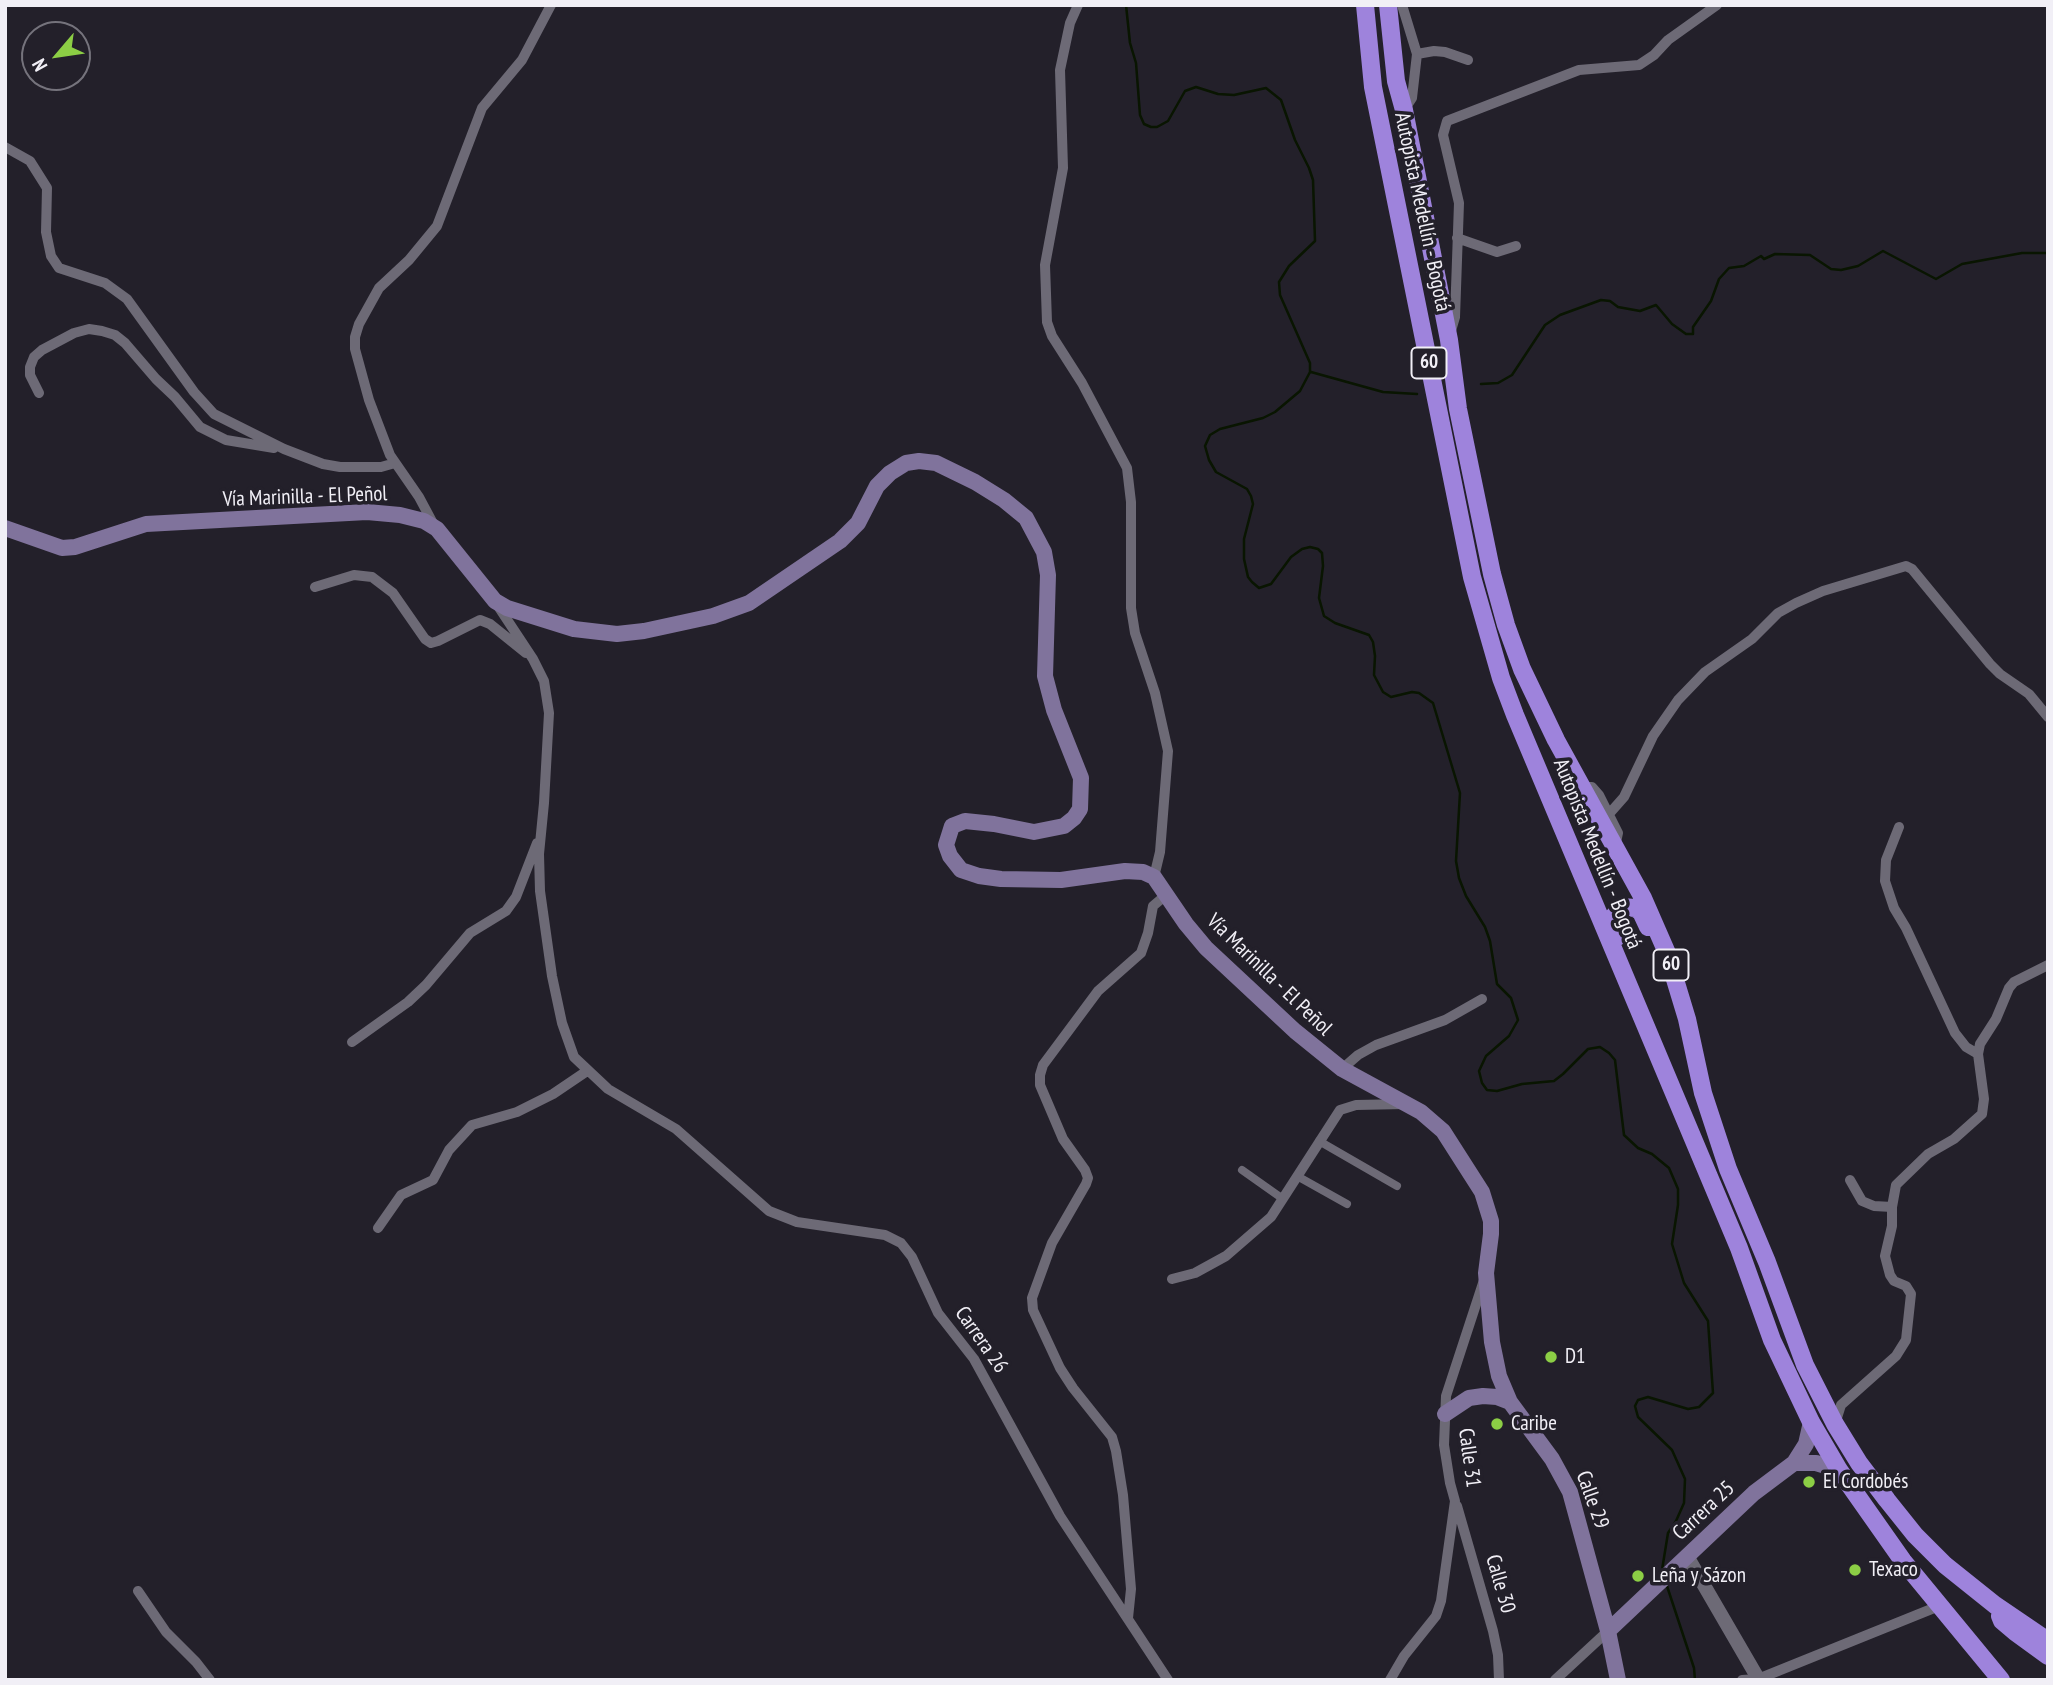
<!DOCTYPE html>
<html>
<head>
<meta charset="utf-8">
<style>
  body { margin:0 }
  #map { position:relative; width:2053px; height:1685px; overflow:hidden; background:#23202a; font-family:"PT Sans Narrow",sans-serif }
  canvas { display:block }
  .frame { position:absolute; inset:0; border:7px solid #f1eff6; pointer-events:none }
  .north { position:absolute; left:21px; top:21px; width:70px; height:70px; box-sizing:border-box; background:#23202a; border:2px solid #75737c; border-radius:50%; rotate:241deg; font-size:19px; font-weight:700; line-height:28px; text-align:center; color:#f1eff6 }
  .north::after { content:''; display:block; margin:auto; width:24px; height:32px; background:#8cce45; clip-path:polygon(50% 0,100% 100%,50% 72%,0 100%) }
</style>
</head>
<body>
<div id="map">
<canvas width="2053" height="1685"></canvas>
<div class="frame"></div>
<div class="north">N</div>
</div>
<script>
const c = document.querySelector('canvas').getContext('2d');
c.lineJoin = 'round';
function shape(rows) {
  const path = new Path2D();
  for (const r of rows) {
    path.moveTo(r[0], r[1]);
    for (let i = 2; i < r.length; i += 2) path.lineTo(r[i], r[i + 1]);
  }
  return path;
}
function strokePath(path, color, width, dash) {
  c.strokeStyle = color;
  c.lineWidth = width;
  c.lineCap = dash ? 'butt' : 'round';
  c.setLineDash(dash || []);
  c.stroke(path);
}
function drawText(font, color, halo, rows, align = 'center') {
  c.font = font + ' "PT Sans Narrow",sans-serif';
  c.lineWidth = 7;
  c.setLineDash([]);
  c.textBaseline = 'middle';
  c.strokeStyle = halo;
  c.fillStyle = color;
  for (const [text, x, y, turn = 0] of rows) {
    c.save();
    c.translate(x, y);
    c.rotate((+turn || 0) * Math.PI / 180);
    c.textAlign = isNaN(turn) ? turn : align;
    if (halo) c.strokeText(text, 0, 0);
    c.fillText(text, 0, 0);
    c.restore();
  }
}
strokePath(shape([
  [1126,5,1130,43,1136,63,1140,115,1144,124,1151,127,1157,127,1168,121,1185,91,1196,87,1218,94,1234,95,1266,88,1281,100,1295,140,1309,168,1313,180,1315,241,1289,266,1279,282,1280,295,1310,363,1310,372,1300,391,1275,412,1263,418,1220,429,1210,435,1205,446,1209,460,1216,472,1247,489,1251,496,1253,504,1244,539,1244,559,1248,577,1252,582,1259,588,1271,584,1291,557,1302,549,1310,547,1318,549,1322,553,1323,566,1319,598,1324,616,1335,623,1369,635,1373,642,1375,656,1374,675,1383,692,1391,697,1412,692,1419,693,1433,703,1460,793,1456,861,1459,878,1466,896,1485,927,1490,941,1497,984,1511,998,1518,1020,1509,1036,1486,1056,1479,1071,1482,1083,1487,1090,1497,1091,1522,1084,1554,1081,1563,1074,1588,1049,1600,1047,1609,1053,1615,1060,1624,1135,1638,1148,1652,1154,1669,1168,1678,1189,1678,1205,1672,1244,1684,1283,1708,1321,1713,1393,1699,1407,1688,1409,1648,1397,1638,1400,1635,1406,1638,1417,1672,1450,1685,1479,1684,1503,1676,1521,1668,1533,1662,1570],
  [1311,372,1383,392,1417,394],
  [1481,384,1498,383,1512,375,1545,325,1560,315,1601,300,1610,301,1618,307,1640,311,1656,305,1672,324,1686,334,1693,334,1693,327,1711,301,1719,279,1729,268,1744,266,1761,256,1764,259,1775,254,1810,255,1831,269,1841,270,1858,266,1883,251,1936,279,1962,264,2022,253,2048,253],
  [1666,1583,1694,1668,1695,1680]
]), '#091501', 2.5);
strokePath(shape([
  [1319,1141,1397,1186],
  [1242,1170,1283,1199],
  [1297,1176,1347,1204]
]), '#6d6a76', 8);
strokePath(shape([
  [1078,5,1070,23,1060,70,1063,168,1045,265,1047,322,1052,336,1082,383,1127,468,1131,502,1131,608,1135,633,1155,693,1168,751,1160,852,1154,877],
  [1402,5,1417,54,1412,98,1404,110],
  [1417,54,1434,51,1445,52,1468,60],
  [5,147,30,161,47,188,46,232,51,256,59,268,105,283,127,299,194,392,214,414,284,449,323,464,340,467,381,467,395,463],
  [1457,238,1497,252,1516,246],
  [1450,334,1455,317,1459,203,1443,135,1447,121,1579,70,1639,65,1654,55,1668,40,1717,5],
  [39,393,30,375,30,367,34,357,42,350,74,333,89,329,102,331,115,335,125,343,156,379,175,397,200,427,226,440,274,448],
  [435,527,419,497,390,455,369,400,355,349,355,337,359,324,379,288,409,260,437,226,482,108,522,60,551,5],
  [315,587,354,575,372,577,393,593,425,639,431,643,438,641,480,620,490,624,526,653],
  [498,606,533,659,544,681,549,713,544,803,539,854,540,891,552,976,562,1023,574,1057,608,1089,676,1129,769,1211,797,1222,885,1235,901,1243,912,1257,938,1313,974,1359,1060,1516,1168,1680],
  [1583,787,1592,787,1599,795,1618,833,1615,847],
  [1609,814,1624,797,1653,736,1678,700,1705,672,1752,639,1778,613,1796,603,1823,591,1906,566,1912,569,1990,664,2000,674,2029,694,2048,717],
  [1899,827,1886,860,1885,881,1894,908,1906,928,1955,1033,1966,1047,1978,1054],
  [352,1042,408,1002,426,985,470,933,506,911,516,897,537,843],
  [1342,1069,1358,1055,1376,1045,1445,1020,1482,999],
  [1850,1180,1862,1201,1874,1206,1892,1207],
  [378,1228,401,1195,433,1180,449,1150,472,1125,517,1112,553,1094,587,1071],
  [1172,1279,1195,1273,1226,1256,1271,1217,1340,1110,1356,1105,1405,1104],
  [1835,1424,1841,1405,1896,1356,1906,1340,1911,1294,1906,1286,1894,1281,1890,1275,1885,1256,1892,1226,1892,1207,1896,1185,1928,1154,1954,1139,1982,1114,1984,1099,1978,1054,1980,1044,1996,1019,2009,988,2014,982,2048,965],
  [1457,1506,1493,1631,1498,1655,1499,1680],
  [138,1591,166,1632,196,1662,210,1680],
  [1128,1618,1131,1589,1123,1495,1116,1451,1112,1437,1073,1388,1060,1368,1033,1310,1032,1298,1052,1243,1086,1184,1088,1178,1085,1170,1063,1139,1040,1085,1040,1075,1043,1065,1098,991,1141,953,1148,933,1153,906,1166,895],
  [1390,1680,1404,1656,1436,1616,1441,1601,1455,1501,1450,1483,1444,1445,1446,1396,1484,1280],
  [1555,1680,1608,1631],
  [1742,1680,1758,1679,1939,1606]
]), '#6d6a76', 10);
strokePath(shape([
  [1687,1556,1759,1680]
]), '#6d6a76', 14);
strokePath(shape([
  [5,528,62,548,75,547,146,524,367,512,400,515,424,521,437,529,495,601,507,608,574,629,617,634,644,631,713,616,749,603,840,541,858,523,877,486,890,473,906,463,919,461,936,463,975,482,1004,500,1026,518,1044,552,1048,575,1045,676,1054,710,1081,778,1080,809,1074,818,1064,826,1034,832,994,824,965,821,952,826,946,845,950,856,961,870,979,876,1001,879,1061,880,1125,871,1143,872,1154,877,1186,924,1206,948,1295,1031,1342,1069,1421,1112,1443,1131,1482,1192,1491,1221,1491,1234,1486,1273,1492,1342,1499,1376,1510,1402,1552,1459,1570,1492,1608,1631,1618,1680],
  [1445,1414,1469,1398,1483,1396,1497,1397,1510,1402],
  [1794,1463,1816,1463,1839,1470],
  [1608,1631,1754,1493,1794,1463,1806,1444,1811,1422]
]), '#80739c', 16);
strokePath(shape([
  [1365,5,1373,87,1472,577,1501,678,1515,715,1739,1248,1772,1340,1811,1422,1839,1470,1903,1561,2001,1680],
  [1388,5,1396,81,1404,110,1449,340,1458,409,1492,574,1506,625,1522,669,1556,740,1643,898,1667,953,1687,1019,1703,1093,1728,1169,1767,1262,1805,1365,1835,1424,1859,1463,1887,1500,1915,1535,1945,1565,1995,1605,2048,1641],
  [1616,938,1611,927,1612,918,1622,907,1635,908,1641,912,1648,927],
  [2000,1616,2002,1621,2015,1632,2048,1656]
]), '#9e83dc', 18);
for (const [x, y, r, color] of [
  [1551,1357,7,"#8cce45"],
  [1497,1424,7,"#8cce45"],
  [1809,1482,7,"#8cce45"],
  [1855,1570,7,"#8cce45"],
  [1638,1576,7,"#8cce45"]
]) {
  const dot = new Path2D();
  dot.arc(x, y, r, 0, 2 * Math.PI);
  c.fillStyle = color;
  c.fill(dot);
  strokePath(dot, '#23202a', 2.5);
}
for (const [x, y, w] of [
  [1429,363,35],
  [1671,965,35]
]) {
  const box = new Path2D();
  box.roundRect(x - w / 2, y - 15.5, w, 31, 5);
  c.fillStyle = '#23202a';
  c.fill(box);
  strokePath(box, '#f1eff6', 2);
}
drawText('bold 19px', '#f1eff6', null, [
  ["60",1429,363],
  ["60",1671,965]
]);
drawText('21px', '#f1eff6', '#23202a', [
  ["Autopista Medellín - Bogotá",1422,212,78],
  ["Vía Marinilla - El Peñol",305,497,-2],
  ["Autopista Medellín - Bogotá",1597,854,68],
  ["Vía Marinilla - El Peñol",1269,975,44],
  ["Carrera 26",981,1340,55],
  ["Calle 31",1469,1458,82],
  ["Calle 29",1592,1500,70],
  ["Carrera 25",1704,1511,-43],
  ["Calle 30",1500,1584,74]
]);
drawText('21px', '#f1eff6', '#23202a', [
  ["D1",1565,1357],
  ["Caribe",1511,1424],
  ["El Cordobés",1823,1482],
  ["Texaco",1869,1570],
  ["Leña y Sázon",1652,1576]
], 'left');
</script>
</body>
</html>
